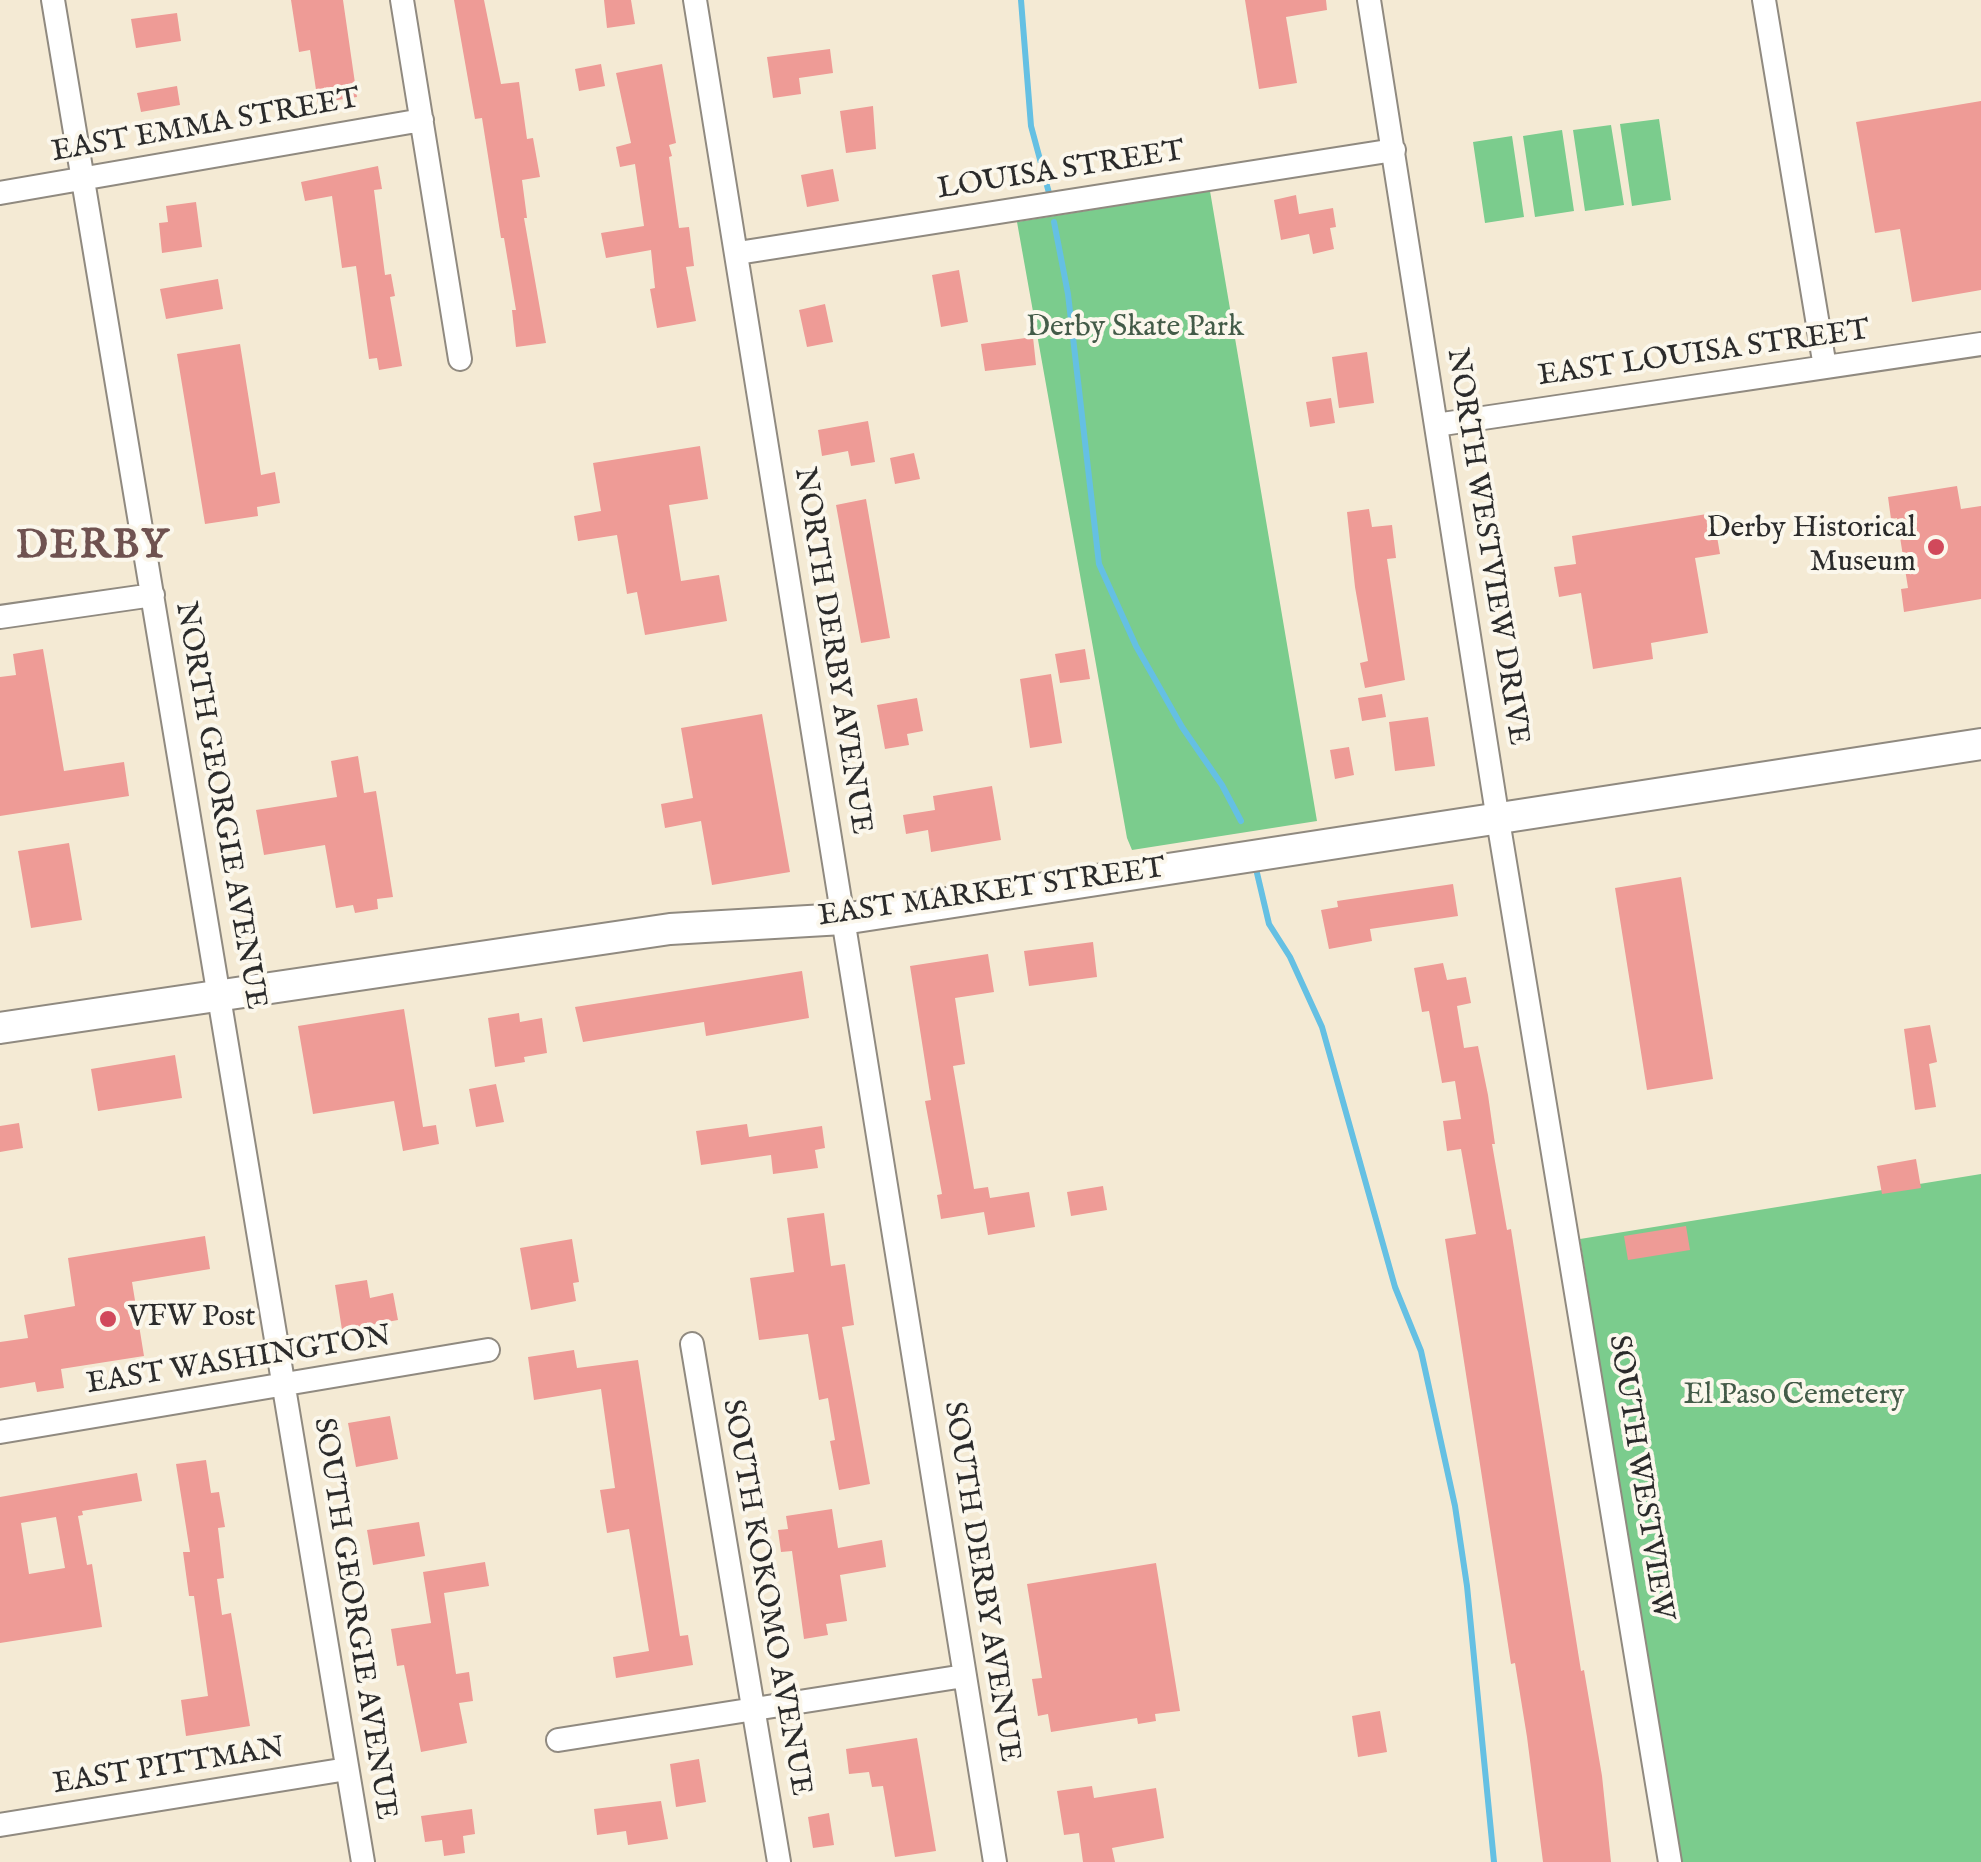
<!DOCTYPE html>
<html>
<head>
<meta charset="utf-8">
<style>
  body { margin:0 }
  canvas { display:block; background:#f4ead4 }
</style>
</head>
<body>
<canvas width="1981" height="1862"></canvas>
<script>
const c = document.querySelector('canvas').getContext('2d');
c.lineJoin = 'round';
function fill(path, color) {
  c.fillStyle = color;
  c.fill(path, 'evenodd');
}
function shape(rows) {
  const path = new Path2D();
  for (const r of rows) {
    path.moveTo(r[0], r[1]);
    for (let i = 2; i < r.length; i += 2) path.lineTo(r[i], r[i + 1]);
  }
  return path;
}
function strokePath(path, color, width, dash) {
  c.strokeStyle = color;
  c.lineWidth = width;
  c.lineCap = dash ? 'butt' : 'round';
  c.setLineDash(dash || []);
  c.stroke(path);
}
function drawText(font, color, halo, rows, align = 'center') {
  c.font = font + ' "IM FELL English",serif';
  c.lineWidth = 8;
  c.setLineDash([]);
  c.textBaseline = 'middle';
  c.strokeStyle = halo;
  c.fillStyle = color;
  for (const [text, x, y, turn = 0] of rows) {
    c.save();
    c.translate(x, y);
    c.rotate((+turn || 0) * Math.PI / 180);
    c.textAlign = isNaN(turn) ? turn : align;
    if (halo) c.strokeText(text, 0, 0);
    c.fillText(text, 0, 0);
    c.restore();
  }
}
fill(shape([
  [1659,119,1671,200,1632,206,1620,124],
  [1611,125,1624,205,1585,211,1573,130],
  [1562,130,1574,211,1535,217,1523,136],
  [1512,136,1524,217,1485,223,1473,142],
  [1210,191,1317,821,1132,850,1127,838,1017,222],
  [1981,1174,1981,1862,1680,1862,1580,1239]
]), '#7bcc8d');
strokePath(shape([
  [1021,0,1031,126,1049,193],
  [1054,222,1068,294,1099,564,1136,646,1182,727,1222,785,1241,821],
  [1257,873,1269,924,1290,957,1322,1027,1395,1287,1421,1351,1455,1506,1467,1586,1494,1862]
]), '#65c0e3', 6);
fill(shape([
  [291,0,343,0,357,97,318,103,310,50,299,52],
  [454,0,484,0,501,84,519,82,527,139,533,138,540,177,522,180,527,218,524,218,546,343,516,347,512,310,516,310,504,238,501,238,482,118,475,119],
  [604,0,631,0,635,24,607,28],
  [1245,0,1326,0,1327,10,1286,17,1297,83,1259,89],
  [177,13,181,41,136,48,131,19],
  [830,49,833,73,799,78,801,94,773,98,767,57],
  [601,64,605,86,579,91,575,69],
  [662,64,676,143,669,145,672,156,669,157,679,228,689,227,694,266,686,267,696,321,657,328,650,289,655,288,651,250,606,258,601,233,644,226,635,164,620,167,616,147,631,143,616,73],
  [177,86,180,105,141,112,137,93],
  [1981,101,1981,290,1912,302,1900,229,1875,233,1856,122],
  [873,106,876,149,846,153,840,111],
  [378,166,382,189,374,190,385,275,391,274,395,296,390,297,402,366,379,370,377,358,369,359,356,266,342,268,332,196,305,201,301,182],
  [833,169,839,201,807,207,801,175],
  [1296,195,1299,214,1333,208,1336,227,1330,228,1334,249,1313,254,1309,234,1281,240,1274,200],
  [196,202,202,247,162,253,159,223,168,222,166,206],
  [959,270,968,322,941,327,932,275],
  [218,279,223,309,166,319,160,289],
  [825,304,833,342,807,347,799,310],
  [1033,337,1036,365,985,371,981,344],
  [240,344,261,475,275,472,280,503,257,507,258,516,205,524,177,354],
  [1367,352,1374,403,1339,408,1332,357],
  [1331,398,1335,423,1310,427,1306,402],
  [868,421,875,462,851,466,848,451,822,456,818,430],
  [700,446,708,499,669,505,681,581,719,575,727,621,645,635,637,592,627,594,617,535,578,541,574,516,601,511,593,463],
  [914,453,920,479,895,484,890,458],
  [1957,486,1961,509,1981,506,1981,599,1904,612,1901,589,1908,588,1897,518,1891,519,1888,497],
  [866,499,890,638,861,643,836,505],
  [1369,509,1372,527,1392,525,1396,558,1387,559,1405,680,1365,688,1360,663,1368,661,1355,587,1347,512],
  [1713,513,1720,554,1695,558,1708,633,1651,643,1653,659,1593,669,1581,593,1559,597,1554,567,1576,564,1572,536],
  [43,649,64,771,124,762,129,796,0,816,0,677,16,675,13,654],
  [1085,649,1090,679,1060,683,1055,654],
  [1051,674,1062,743,1030,748,1020,679],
  [1382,694,1386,717,1362,721,1358,698],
  [917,698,923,731,907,734,909,745,885,749,877,705],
  [762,714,790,872,712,885,701,821,665,828,661,804,693,798,681,728],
  [1428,717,1435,766,1395,771,1389,722],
  [1349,747,1354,775,1335,779,1330,750],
  [358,756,364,793,376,791,393,897,377,899,378,909,355,913,353,905,336,908,325,845,264,855,256,810,337,797,331,761],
  [992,786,1001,840,931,852,928,830,906,834,903,815,935,810,933,796],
  [69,843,82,920,31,928,18,851],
  [1681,877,1713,1079,1647,1090,1615,888],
  [1453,884,1458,916,1370,929,1372,941,1329,949,1321,910,1338,907,1337,901],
  [1093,942,1097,977,1029,986,1024,951],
  [988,954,994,992,955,998,965,1064,953,1066,974,1189,988,1187,990,1198,1029,1192,1035,1227,988,1235,984,1212,941,1219,937,1195,942,1194,925,1101,931,1100,910,966],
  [1443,963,1447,980,1466,977,1471,1003,1457,1006,1464,1048,1478,1046,1488,1095,1495,1144,1492,1144,1507,1230,1511,1229,1581,1671,1584,1670,1602,1776,1611,1862,1543,1862,1527,1737,1515,1663,1511,1664,1445,1239,1476,1234,1461,1149,1447,1151,1443,1121,1461,1119,1455,1081,1442,1083,1429,1011,1422,1012,1414,968],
  [802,971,809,1018,706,1036,704,1022,583,1042,575,1007],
  [404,1009,423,1127,436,1125,439,1144,403,1151,394,1101,313,1114,298,1026],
  [519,1013,520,1022,542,1018,547,1053,524,1057,525,1062,495,1067,488,1018],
  [1930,1025,1937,1062,1929,1064,1936,1107,1915,1110,1904,1029],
  [175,1055,182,1098,98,1111,91,1069],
  [496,1084,504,1122,476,1127,469,1089],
  [19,1123,23,1148,0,1152,0,1126],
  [747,1124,749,1137,822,1126,825,1148,815,1150,818,1168,773,1174,771,1155,701,1165,696,1131],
  [1916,1159,1921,1188,1882,1194,1877,1166],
  [1103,1186,1107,1210,1071,1216,1067,1192],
  [824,1213,831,1266,845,1264,854,1325,842,1327,870,1484,839,1490,830,1441,835,1440,828,1398,819,1400,808,1334,759,1340,750,1278,794,1272,787,1218],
  [1686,1226,1690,1250,1628,1260,1624,1236],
  [205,1236,210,1269,132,1282,144,1356,61,1369,64,1388,37,1392,35,1382,0,1388,0,1342,28,1338,24,1315,75,1306,68,1258],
  [572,1239,579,1282,573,1283,576,1301,531,1310,520,1248],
  [367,1280,370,1298,393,1293,398,1320,342,1330,335,1285],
  [574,1350,577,1368,638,1360,680,1636,688,1635,693,1665,616,1678,613,1657,649,1651,629,1529,607,1533,600,1490,615,1488,601,1389,534,1400,528,1357],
  [390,1416,398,1459,356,1467,348,1423],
  [206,1460,211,1493,219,1492,225,1527,218,1528,224,1578,217,1579,222,1615,231,1613,250,1726,186,1736,181,1700,208,1696,194,1596,189,1596,183,1552,190,1552,176,1464],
  [137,1473,142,1501,82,1511,83,1515,78,1516,87,1565,92,1564,102,1627,0,1643,0,1497],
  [56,1517,65,1568,29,1574,21,1523],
  [832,1509,838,1548,882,1540,886,1567,840,1575,847,1621,826,1624,828,1635,804,1639,792,1551,781,1552,778,1530,788,1529,786,1516],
  [419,1522,425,1556,373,1565,367,1530],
  [485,1562,489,1586,444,1593,456,1674,469,1672,473,1701,459,1703,467,1743,421,1752,404,1665,397,1666,391,1629,431,1623,423,1572],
  [1156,1563,1180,1711,1155,1714,1156,1721,1138,1724,1137,1718,1051,1732,1048,1714,1038,1716,1032,1679,1042,1678,1027,1584],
  [1380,1711,1387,1752,1358,1757,1352,1716],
  [917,1738,936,1851,895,1857,883,1786,872,1787,869,1772,849,1774,846,1749],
  [699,1759,706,1802,676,1807,670,1764],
  [1092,1786,1094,1798,1156,1788,1164,1838,1112,1848,1115,1862,1083,1862,1079,1833,1064,1835,1057,1791],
  [661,1801,668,1839,628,1845,626,1831,597,1835,594,1809],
  [472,1809,475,1834,463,1836,465,1853,444,1856,442,1840,425,1842,421,1816],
  [829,1813,834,1845,813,1848,808,1817]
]), '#ee9b96');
const minor = shape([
  [53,0,363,1862],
  [402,0,460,359],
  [695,0,995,1862],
  [1369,0,1498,820,1670,1862],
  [1764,0,1825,367],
  [0,193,422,120],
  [738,253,1394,150],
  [1436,425,1981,344],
  [0,617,153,595],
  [692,1344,779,1862],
  [0,1432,488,1350],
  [558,1740,964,1676],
  [0,1825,347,1769]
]);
const tertiary = shape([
  [0,1028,670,929,843,919,1981,744]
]);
strokePath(minor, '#908a80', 26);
strokePath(tertiary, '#908a80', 34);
strokePath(minor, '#fff', 22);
strokePath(tertiary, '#fff', 30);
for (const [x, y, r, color] of [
  [1936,547,10,"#d1495b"],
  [108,1319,10,"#d1495b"]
]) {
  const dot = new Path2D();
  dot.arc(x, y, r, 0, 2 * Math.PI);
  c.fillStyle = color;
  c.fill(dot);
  strokePath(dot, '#fbf7ec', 4);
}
drawText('30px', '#2b2b2b', '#fbf7ec', [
  ["EAST EMMA STREET",206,127,-10],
  ["LOUISA STREET",1061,172,-9],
  ["EAST LOUISA STREET",1704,355,-8],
  ["NORTH WESTVIEW DRIVE",1486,547,81],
  ["NORTH DERBY AVENUE",831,651,81],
  ["NORTH GEORGIE AVENUE",219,806,80],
  ["EAST MARKET STREET",992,894,-8],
  ["EAST WASHINGTON",239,1362,-9],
  ["SOUTH WESTVIEW",1639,1478,81],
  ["SOUTH DERBY AVENUE",980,1582,81],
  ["SOUTH KOKOMO AVENUE",765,1598,80],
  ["SOUTH GEORGIE AVENUE",353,1619,81],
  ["EAST PITTMAN",169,1768,-9]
]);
drawText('30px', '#435b48', '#fbf7ec', [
  ["Derby Skate Park",1135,329],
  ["El Paso Cemetery",1794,1397]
]);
drawText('30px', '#2b2b2b', '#fbf7ec', [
  ["Derby Historical",1916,530],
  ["Museum",1916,564],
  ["VFW Post",128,1319,"left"]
], 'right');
c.letterSpacing = '2.5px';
drawText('bold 40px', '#6f5250', '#fbf7ec', [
  ["DERBY",93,549]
]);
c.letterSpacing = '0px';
</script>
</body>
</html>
